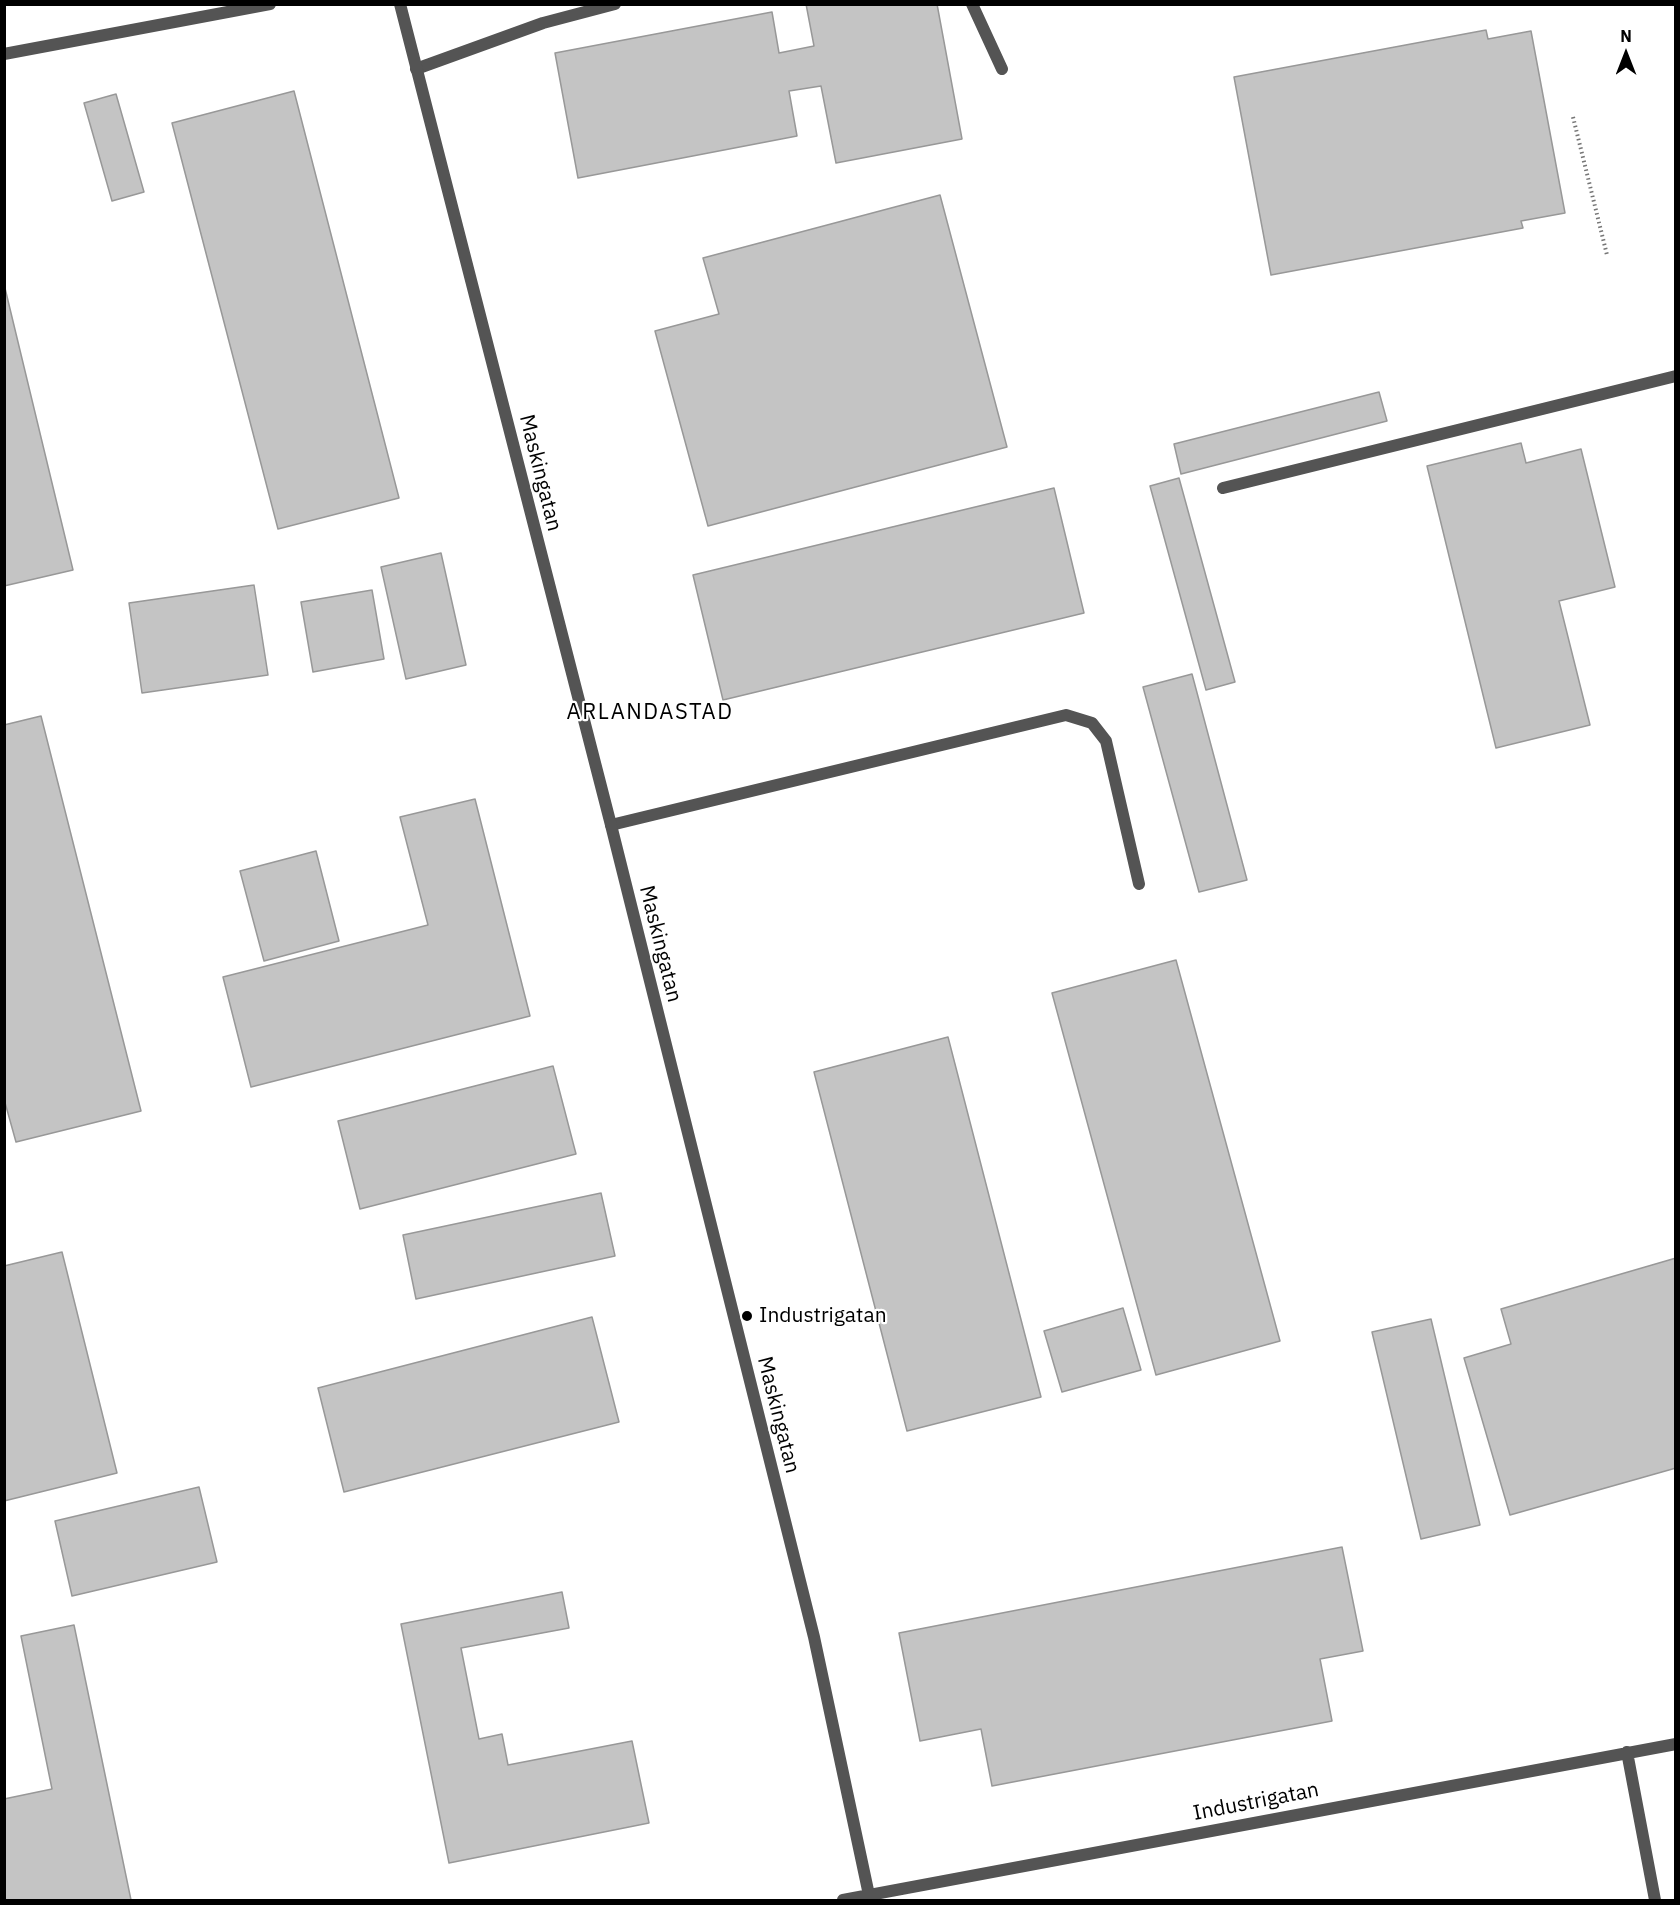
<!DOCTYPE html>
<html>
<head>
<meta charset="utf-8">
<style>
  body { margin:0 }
  #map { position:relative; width:1680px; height:1905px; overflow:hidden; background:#fff; font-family:"IBM Plex Sans",sans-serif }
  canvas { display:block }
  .frame { position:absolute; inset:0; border:6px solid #000; pointer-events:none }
  .north { position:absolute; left:1596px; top:24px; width:60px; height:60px; -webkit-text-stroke:4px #fff; paint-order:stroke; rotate:0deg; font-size:16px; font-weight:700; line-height:24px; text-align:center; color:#000 }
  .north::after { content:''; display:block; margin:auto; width:21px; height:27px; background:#000; clip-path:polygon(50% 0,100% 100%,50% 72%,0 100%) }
</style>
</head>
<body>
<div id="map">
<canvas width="1680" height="1905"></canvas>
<div class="frame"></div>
<div class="north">N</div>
</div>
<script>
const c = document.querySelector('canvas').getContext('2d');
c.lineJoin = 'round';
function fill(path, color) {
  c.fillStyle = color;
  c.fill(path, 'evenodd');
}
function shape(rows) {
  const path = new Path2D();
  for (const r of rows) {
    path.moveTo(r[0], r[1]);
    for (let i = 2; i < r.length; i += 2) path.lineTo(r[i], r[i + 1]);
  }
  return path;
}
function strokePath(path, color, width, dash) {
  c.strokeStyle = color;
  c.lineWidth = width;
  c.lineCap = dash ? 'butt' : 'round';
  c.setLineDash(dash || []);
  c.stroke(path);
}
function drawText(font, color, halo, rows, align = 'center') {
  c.font = font + ' "IBM Plex Sans",sans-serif';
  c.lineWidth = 4.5;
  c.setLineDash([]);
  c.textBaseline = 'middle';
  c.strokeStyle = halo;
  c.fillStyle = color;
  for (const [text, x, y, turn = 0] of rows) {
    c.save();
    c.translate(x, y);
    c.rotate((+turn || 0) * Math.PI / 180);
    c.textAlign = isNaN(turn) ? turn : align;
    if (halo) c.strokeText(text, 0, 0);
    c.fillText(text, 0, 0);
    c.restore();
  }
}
const building = shape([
  [806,4,937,4,962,139,836,163,821,86,789,91,797,136,578,178,555,53,772,12,779,53,814,46,806,4],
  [1486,30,1488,39,1531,31,1565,213,1521,221,1523,228,1271,275,1234,77,1486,30],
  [294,91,399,498,278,529,172,123,294,91],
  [116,94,144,192,112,201,84,103,116,94],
  [940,195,1007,447,708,526,655,331,719,314,703,258,940,195],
  [4,284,73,570,4,586,4,284],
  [1379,392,1387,421,1181,474,1174,444,1379,392],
  [1521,443,1526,463,1581,449,1615,587,1559,601,1590,725,1496,748,1427,466,1521,443],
  [1179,478,1235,682,1206,690,1150,486,1179,478],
  [1054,488,1084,613,723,700,693,575,1054,488],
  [441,553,466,665,406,679,381,567,441,553],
  [254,585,268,675,142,693,129,603,254,585],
  [372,590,384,659,313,672,301,602,372,590],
  [1192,674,1247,880,1199,892,1143,687,1192,674],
  [41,716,141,1111,16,1142,4,1099,4,725,41,716],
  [475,799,530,1016,251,1087,223,977,428,925,400,817,475,799],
  [316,851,339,941,264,961,240,871,316,851],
  [1176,960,1280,1341,1156,1375,1052,993,1176,960],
  [948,1037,1041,1397,907,1431,814,1072,948,1037],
  [553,1066,576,1154,360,1209,338,1121,553,1066],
  [601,1193,615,1256,416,1299,403,1235,601,1193],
  [62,1252,117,1473,4,1501,4,1266,62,1252],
  [1676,1258,1676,1468,1510,1515,1464,1358,1511,1344,1501,1309,1676,1258],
  [1123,1308,1141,1370,1062,1392,1044,1331,1123,1308],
  [592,1317,619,1422,344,1492,318,1388,592,1317],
  [1431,1319,1480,1525,1421,1539,1372,1332,1431,1319],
  [199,1487,217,1562,72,1596,55,1521,199,1487],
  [1342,1547,1363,1651,1320,1659,1332,1721,992,1786,981,1729,920,1741,899,1633,1342,1547],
  [562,1592,569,1628,461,1648,479,1739,502,1734,508,1765,632,1741,649,1823,449,1863,401,1624,562,1592],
  [74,1625,131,1900,4,1900,4,1799,52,1789,21,1636,74,1625]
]);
fill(building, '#c4c4c4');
strokePath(building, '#989898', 1.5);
strokePath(shape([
  [1573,117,1607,255]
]), '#767676', 4, [1.5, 3]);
strokePath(shape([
  [972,4,1002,69],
  [4,54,270,4],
  [416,69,543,23,615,4],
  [1223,488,1676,376],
  [611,825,1066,715,1092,723,1106,741,1139,884]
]), '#545454', 12);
strokePath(shape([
  [400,4,611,825,814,1637,869,1895],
  [1627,1752,1655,1900],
  [843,1900,1676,1744]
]), '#545454', 12);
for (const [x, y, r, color] of [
  [747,1316,6,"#000"]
]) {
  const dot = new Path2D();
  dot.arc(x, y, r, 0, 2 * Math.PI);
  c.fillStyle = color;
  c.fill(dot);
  strokePath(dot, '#fff', 2);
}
drawText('21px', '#000', '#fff', [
  ["Maskingatan",540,473,76],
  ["Maskingatan",660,944,76],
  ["Maskingatan",778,1415,76],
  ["Industrigatan",1256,1802,-11]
]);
drawText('21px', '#000', '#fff', [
  ["Industrigatan",759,1316]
], 'left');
c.letterSpacing = '1.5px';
drawText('22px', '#000', '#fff', [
  ["ARLANDASTAD",650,713]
]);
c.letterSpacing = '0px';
</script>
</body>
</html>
